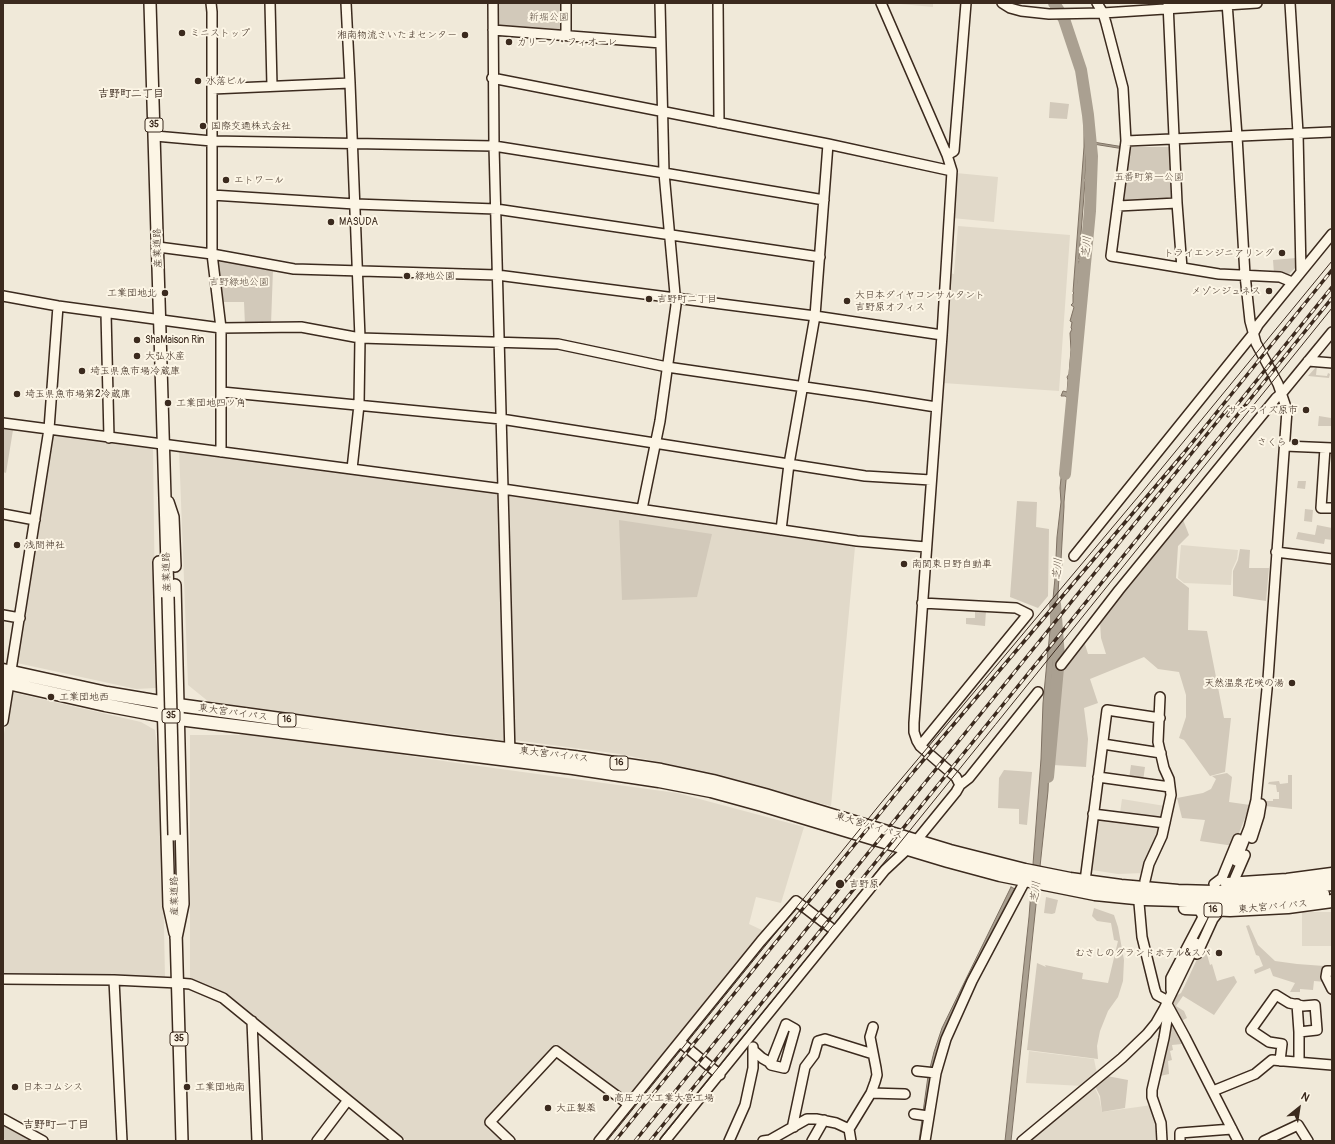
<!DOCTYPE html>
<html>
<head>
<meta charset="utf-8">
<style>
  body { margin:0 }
  #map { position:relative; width:1335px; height:1144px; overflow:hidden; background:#f0e9d9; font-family:Pangolin,sans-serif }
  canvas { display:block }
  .frame { position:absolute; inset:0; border:4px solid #3b2a1e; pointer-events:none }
  .north { position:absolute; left:1279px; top:1088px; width:40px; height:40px; -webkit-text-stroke:3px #fcf5e5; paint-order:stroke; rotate:30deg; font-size:11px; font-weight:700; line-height:16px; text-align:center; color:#3b2a1e }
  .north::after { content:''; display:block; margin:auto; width:14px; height:18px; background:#3b2a1e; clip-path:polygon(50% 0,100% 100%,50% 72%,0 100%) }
</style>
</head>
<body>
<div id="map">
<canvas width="1335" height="1144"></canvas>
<div class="frame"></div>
<div class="north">N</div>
</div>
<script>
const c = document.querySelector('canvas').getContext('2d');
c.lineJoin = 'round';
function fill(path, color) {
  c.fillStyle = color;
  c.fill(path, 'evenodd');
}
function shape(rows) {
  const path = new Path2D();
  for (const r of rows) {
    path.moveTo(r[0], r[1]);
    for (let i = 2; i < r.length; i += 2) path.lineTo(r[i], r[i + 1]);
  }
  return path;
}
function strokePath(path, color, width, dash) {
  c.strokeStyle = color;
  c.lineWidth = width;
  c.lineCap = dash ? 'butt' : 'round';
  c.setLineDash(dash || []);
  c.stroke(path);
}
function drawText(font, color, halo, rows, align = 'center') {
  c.font = font + ' Pangolin,"Klee One",sans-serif';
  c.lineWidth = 4;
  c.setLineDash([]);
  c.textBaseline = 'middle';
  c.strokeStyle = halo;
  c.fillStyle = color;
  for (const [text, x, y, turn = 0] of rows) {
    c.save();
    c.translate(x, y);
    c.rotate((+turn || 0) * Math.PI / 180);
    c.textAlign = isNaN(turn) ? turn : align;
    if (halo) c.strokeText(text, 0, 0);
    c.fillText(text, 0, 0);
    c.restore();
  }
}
fill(shape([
  [890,3,933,3,933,7],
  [956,173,998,177,994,222,952,218],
  [958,226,1070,235,1059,391,943,383,949,273,954,274],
  [53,432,153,447,156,688,136,689,17,663],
  [179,449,500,492,507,741,209,702,188,685],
  [509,494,855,547,831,806,673,765,620,754,514,740],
  [1181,545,1238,550,1237,559,1232,570,1231,585,1184,583,1178,578],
  [11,692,141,722,155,730,161,780,165,978,3,976,3,740],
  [190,735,268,735,464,764,677,793,804,827,781,903,756,897,749,924,766,932,629,1099,608,1086,556,1044,486,1121,505,1141,407,1141,259,1020,224,994,190,979],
  [1122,799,1165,806,1160,837,1144,873,1118,874,1092,870,1091,868,1097,817,1119,820],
  [1302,912,1332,912,1332,946,1302,946],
  [1029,1051,1094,1059,1097,1074,1083,1086,1026,1083],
  [1094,1086,1099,1097,1102,1112,1152,1105,1157,1123,1119,1127,1157,1123,1158,1141,1031,1141]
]), '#e1d9c9');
fill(shape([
  [498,3,564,3,562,33,500,27,498,25],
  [1050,102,1069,104,1067,119,1049,118],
  [1129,147,1171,147,1173,199,1123,201],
  [218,258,273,269,271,324,245,325,244,302,221,302,215,262],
  [1296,258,1296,267,1286,277,1274,274,1273,260],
  [1315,343,1317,344,1289,379,1288,376],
  [1317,366,1316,375,1327,376,1328,373,1330,374,1329,378,1308,376],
  [1319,416,1331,418,1331,426,1318,426],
  [3,429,13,430,6,473,3,472],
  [1298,481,1306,481,1305,489,1297,488],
  [1017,501,1037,502,1036,527,1049,529,1048,596,1038,608,1010,597],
  [1305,509,1313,510,1312,522,1304,521],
  [1182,517,1189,535,1178,546,1176,578,1189,588,1188,630,1207,631,1224,718,1231,718,1225,772,1210,776,1184,740,1179,738,1186,717,1186,695,1179,672,1158,669,1144,657,1090,679,1098,703,1084,708,1088,739,1086,767,1053,765,1062,660,1084,641,1088,654,1106,654,1101,638,1100,622,1131,580],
  [619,520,712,534,697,597,622,600],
  [1317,525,1332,528,1332,540,1325,539,1324,544,1296,539,1298,532,1315,535],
  [1240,549,1250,550,1249,568,1269,568,1266,601,1233,596,1233,571,1238,560],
  [975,610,986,611,985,626,966,624,966,618,975,618],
  [1131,765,1145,767,1143,781,1129,779],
  [1004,770,1032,772,1027,825,1019,824,1019,809,998,808,999,778],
  [1227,773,1232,777,1229,802,1250,805,1234,846,1200,841,1205,820,1182,818,1177,798,1203,793,1211,789,1216,779,1212,776],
  [1288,775,1292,775,1292,809,1265,806,1265,801,1273,801,1273,799,1279,799,1279,792,1277,792,1276,785,1268,784,1269,782,1279,781,1280,784,1288,783],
  [1046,897,1058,900,1055,913,1052,914,1044,913],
  [1094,908,1114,915,1118,927,1124,960,1123,981,1118,997,1108,1011,1100,1031,1097,1046,1098,1059,1027,1050,1037,963,1046,967,1045,965,1083,973,1082,979,1108,983,1118,941,1114,940,1111,923,1097,921,1092,916],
  [1249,925,1258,945,1275,961,1297,964,1324,966,1324,979,1326,982,1314,981,1313,990,1300,989,1300,992,1290,992,1295,983,1273,976,1270,968,1255,974,1254,970,1263,966,1259,956,1256,955,1246,926],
  [1204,944,1210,965,1212,964,1217,981,1234,976,1237,982,1214,1015,1183,996,1176,1006,1184,1011,1187,1018,1181,1021,1173,1001,1174,997,1181,993,1185,985],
  [1171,1015,1186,1049,1184,1049,1182,1044,1172,1045,1173,1050,1170,1051,1172,1060,1168,1061,1169,1074,1160,1076],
  [1107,1076,1128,1080,1125,1108,1102,1112,1100,1096,1095,1086],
  [3,1121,39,1141,8,1141,3,1139]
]), '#d2c9ba');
const water = shape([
  [1053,3,1057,3,1067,21,1080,54,1087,87,1089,129,1087,141,1124,147,1124,149,1087,143,1085,179,1086,180,1085,182,1079,259,1083,259,1086,260,1084,264,1079,261,1080,268,1078,283,1078,308,1079,310,1077,311,1071,374,1072,396,1070,403,1066,458,1068,459,1064,502,1064,507,1061,560,1062,564,1059,578,1052,681,1048,791,1011,1141,1005,1141,1029,917,1041,759,1043,703,1055,578,1057,537,1061,502,1060,488,1067,420,1068,398,1065,396,1061,396,1063,391,1067,392,1068,380,1067,377,1069,374,1071,350,1070,333,1072,329,1071,328,1072,322,1070,321,1074,307,1071,305,1073,303,1073,294,1074,293,1073,292,1084,147,1084,122,1086,122,1083,79,1077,56,1072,39,1064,20,1053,3],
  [1011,887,1015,889,955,1010,923,1141,919,1141,928,1076,934,1052,942,1028,1011,887]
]);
fill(water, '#aaa091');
strokePath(water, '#7e7163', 1);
strokePath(shape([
  [1054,3,1064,19,1081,70,1088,115,1092,156,1090,211,1065,474],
  [1048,777,1059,657,1055,604]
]), '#aaa091', 12);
strokePath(shape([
  [1224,889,1236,861],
  [1196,943,1212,911]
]), '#ccc3b4', 9, [9, 4.5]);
const minor = shape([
  [211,3,212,12,212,254,221,328,221,452],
  [270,3,272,86],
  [346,3,350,83,360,338,359,405,352,469],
  [493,3,494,146,510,755],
  [566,3,566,35],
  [718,3,719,123],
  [1002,3,1010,8,1021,11,1049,14,1103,13,1257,3],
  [1097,3,1103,13,1106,23,1123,88,1126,141,1111,256,1219,274,1280,277,1292,282],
  [1168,3,1177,203,1182,268],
  [1227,3,1237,136,1245,275,1250,321,1256,343,1278,384,1287,410,1268,679,1256,800,1249,828,1236,861],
  [1290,3,1298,133,1301,272],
  [493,30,661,43],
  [492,78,828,144,952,171],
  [212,89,350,83],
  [155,136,212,141,494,146,664,173,824,200],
  [1126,141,1332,132],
  [947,155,954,151,966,3],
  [212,195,355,204,496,209,820,257],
  [1118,206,1177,203],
  [158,247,212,254,294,269,497,275,815,316,942,335],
  [3,296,58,306,221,328,301,327,360,338,558,344,667,367,867,396,936,407],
  [106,313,109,438],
  [1308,361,1332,363],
  [222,392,501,419,865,476,931,480],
  [3,423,503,489,857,541,926,547],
  [1285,446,1332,448],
  [1325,448,1321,508,1332,508],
  [642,509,660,421,676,305,664,173,660,3],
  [3,514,35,520],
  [781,530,789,464,815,316,828,144],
  [1276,552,1332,559],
  [1074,556,1253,334,1258,325,1332,234],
  [3,615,20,618],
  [1061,665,1119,590,1276,398,1282,393,1332,332],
  [3,721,49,429,58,306],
  [1103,744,1161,753],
  [920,746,1028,614,1016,608,922,603],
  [1098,777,1170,787],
  [960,785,969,778,1038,692],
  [1093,814,1165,823],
  [1252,838,1259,816,1261,804],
  [1085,881,1107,710,1160,718],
  [1145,881,1149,864,1162,836,1171,795,1169,779,1164,768,1158,742,1160,697],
  [1238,883,1235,878,1245,855],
  [1214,884,1222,878,1238,839],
  [1139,903,1142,937,1155,990,1157,995,1168,1001],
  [1197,954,1213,919,1220,910],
  [1332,971,1327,971,1326,977,1332,989],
  [3,979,114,980,178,983,190,984,223,998,398,1141],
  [114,980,122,1141],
  [1171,990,1171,978,1203,917,1199,909],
  [1167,1004,1185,1037,1238,1141],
  [1297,1004,1299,1032],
  [252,1021,257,1141],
  [680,1042,720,1075],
  [753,1050,762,1058,769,1062,772,1060,786,1024,795,1029,784,1068,771,1065,769,1062],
  [1280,1061,1282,1044,1269,1042,1251,1030,1276,995,1289,1003,1303,1006,1315,1005,1317,1030,1299,1032,1299,1062],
  [917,1071,936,1073],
  [1213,1091,1255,1074,1272,1060,1332,1065],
  [871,1093,905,1094],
  [914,1114,928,1116],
  [3,1119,43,1141],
  [794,1127,793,1124,805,1067,814,1055,818,1041,825,1039,873,1054],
  [849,1129,871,1093,875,1082,877,1075,876,1068,870,1037,873,1027],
  [317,1141,348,1100],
  [510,1141,490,1122,556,1051,628,1104],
  [599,1141,761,941,796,901,835,931],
  [665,1141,885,870,916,841,956,792,960,785,956,777,920,746,917,741,914,732,914,723,942,335,952,171,947,155,881,3],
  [729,1141,745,1105,753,1068,753,1047],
  [763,1141,770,1140,807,1119,816,1119,836,1123,849,1129,851,1141],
  [812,1141,824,1120],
  [925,1141,936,1073,946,1039,972,981,1025,881],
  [1022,1141,1122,1058,1147,1034,1156,1023,1164,1009,1196,943],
  [1162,1141,1161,1123,1152,1097,1152,1090,1164,1038,1167,1020,1171,1012],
  [1180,1141,1180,1133,1232,1129],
  [1264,1141,1298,1125,1308,1141]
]);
const major = shape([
  [150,3,168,597],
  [168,502,173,517,175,566],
  [159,562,169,906,175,933],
  [175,585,183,904,176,938],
  [176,932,182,1141]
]);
const highway = shape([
  [3,670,107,693,178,705,449,742,574,757,661,770,713,781,765,795,950,851,1025,870,1070,879,1121,886,1178,891,1214,892,1286,889,1332,884],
  [3,682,105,705,179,719,573,768,659,781,711,791,762,805,948,861,1000,875,1095,894,1145,899,1214,901,1287,898,1323,894],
  [1227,884,1287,880,1332,874],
  [1185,908,1230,910,1288,907,1332,901]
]);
strokePath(minor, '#3b2a1e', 12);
strokePath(major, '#3b2a1e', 14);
strokePath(highway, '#3b2a1e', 15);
strokePath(minor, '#fcf5e5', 9);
strokePath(major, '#fcf5e5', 11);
strokePath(highway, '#fcf5e5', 12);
strokePath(shape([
  [607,1141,881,803,1143,491,1332,261],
  [659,1141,1332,308]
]), '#3b2a1e', 1);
const rail = shape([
  [1228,416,1332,287],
  [615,1141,915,770,1183,454,1332,270],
  [635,1141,1229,407],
  [650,1141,1332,298]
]);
strokePath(rail, '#3b2a1e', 3.5);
strokePath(rail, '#fcf5e5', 2, [6]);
const majorBridge = shape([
  [168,597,174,835]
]);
strokePath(majorBridge, '#3b2a1e', 14, []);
strokePath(majorBridge, '#fcf5e5', 11);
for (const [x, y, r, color] of [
  [182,33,4,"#3b2a1e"],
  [465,35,4,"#3b2a1e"],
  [509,42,4,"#3b2a1e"],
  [198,81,4,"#3b2a1e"],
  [203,126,4,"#3b2a1e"],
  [226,180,4,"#3b2a1e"],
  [331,222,4,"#3b2a1e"],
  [1282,253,4,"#3b2a1e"],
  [407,276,4,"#3b2a1e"],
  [1269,291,4,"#3b2a1e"],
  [165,293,4,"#3b2a1e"],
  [649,299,4,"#3b2a1e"],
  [847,301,4,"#3b2a1e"],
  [137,340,4,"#3b2a1e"],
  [137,356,4,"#3b2a1e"],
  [82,371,4,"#3b2a1e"],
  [17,394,4,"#3b2a1e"],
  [168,403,4,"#3b2a1e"],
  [1306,410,4,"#3b2a1e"],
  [1295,442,4,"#3b2a1e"],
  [17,545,4,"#3b2a1e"],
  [904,564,4,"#3b2a1e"],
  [1292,683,4,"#3b2a1e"],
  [51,697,4,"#3b2a1e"],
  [840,884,5,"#3b2a1e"],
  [1219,953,4,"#3b2a1e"],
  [15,1087,4,"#3b2a1e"],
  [187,1087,4,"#3b2a1e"],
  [606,1098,4,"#3b2a1e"],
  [548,1108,4,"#3b2a1e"]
]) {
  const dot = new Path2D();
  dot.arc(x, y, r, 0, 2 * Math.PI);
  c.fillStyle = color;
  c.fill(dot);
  strokePath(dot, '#fcf5e5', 1.5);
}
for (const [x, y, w] of [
  [154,125,18],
  [171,716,18],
  [287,720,18],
  [619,763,18],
  [1213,910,18],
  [179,1039,18]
]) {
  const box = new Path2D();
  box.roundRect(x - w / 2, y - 7, w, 14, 3);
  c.fillStyle = '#fcf5e5';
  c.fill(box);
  strokePath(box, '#3b2a1e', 1);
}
drawText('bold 9px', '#3b2a1e', null, [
  ["35",154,125],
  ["35",171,716],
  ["16",287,720],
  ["16",619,763],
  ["16",1213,910],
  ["35",179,1039]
]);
drawText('10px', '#615245', '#fcf5e5', [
  ["新堀公園",549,17],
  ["五番町第一公園",1149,177],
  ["吉野緑地公園",239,282]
]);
drawText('10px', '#3b2a1e', '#fcf5e5', [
  ["ミニストップ",190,33],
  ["湘南物流さいたまセンター",457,35,"right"],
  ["カリーノ・フィオーレ",517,42],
  ["水落ビル",206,81],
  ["国際交通株式会社",211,126],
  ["エトワール",234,180],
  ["MASUDA",339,222],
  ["トライエンジニアリング",1274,253,"right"],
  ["緑地公園",415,276],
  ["メゾンジュネス",1261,291,"right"],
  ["工業団地北",157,293,"right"],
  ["大日本ダイヤコンサルタント",855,295],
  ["吉野原オフィス",855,307],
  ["吉野町二丁目",657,299],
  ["ShaMaison Rin",145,340],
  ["大弘水産",145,356],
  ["埼玉県魚市場冷蔵庫",90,371],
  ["埼玉県魚市場第2冷蔵庫",25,394],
  ["工業団地四ツ角",176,403],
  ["サンライズ原市",1298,410,"right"],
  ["さくら",1287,442,"right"],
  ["浅間神社",25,545],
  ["南関東日野自動車",912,564],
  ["天然温泉花咲の湯",1284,683,"right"],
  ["工業団地西",59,697],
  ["吉野原",849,884],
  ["むさしのグランドホテル&スパ",1211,953,"right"],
  ["日本コムシス",23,1087],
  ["工業団地南",195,1087],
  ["高圧ガス工業大宮工場",614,1098],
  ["大正製薬",556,1108]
], 'left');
drawText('10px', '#3b2a1e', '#fcf5e5', [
  ["産業道路",158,248,-92],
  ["産業道路",167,572,-92],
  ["東大宮バイパス",233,713,8],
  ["東大宮バイパス",554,755,7],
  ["東大宮バイパス",869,826,17],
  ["産業道路",175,896,-91],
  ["東大宮バイパス",1273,907,-5]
]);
drawText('bold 11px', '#3b2a1e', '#fcf5e5', [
  ["吉野町二丁目",131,94],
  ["吉野町一丁目",56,1125]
]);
drawText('italic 11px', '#625346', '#fcf5e5', [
  ["芝川",1087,247,-85],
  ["芝川",1058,569,-85],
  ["芝川",1036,892,-84]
]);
</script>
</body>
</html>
